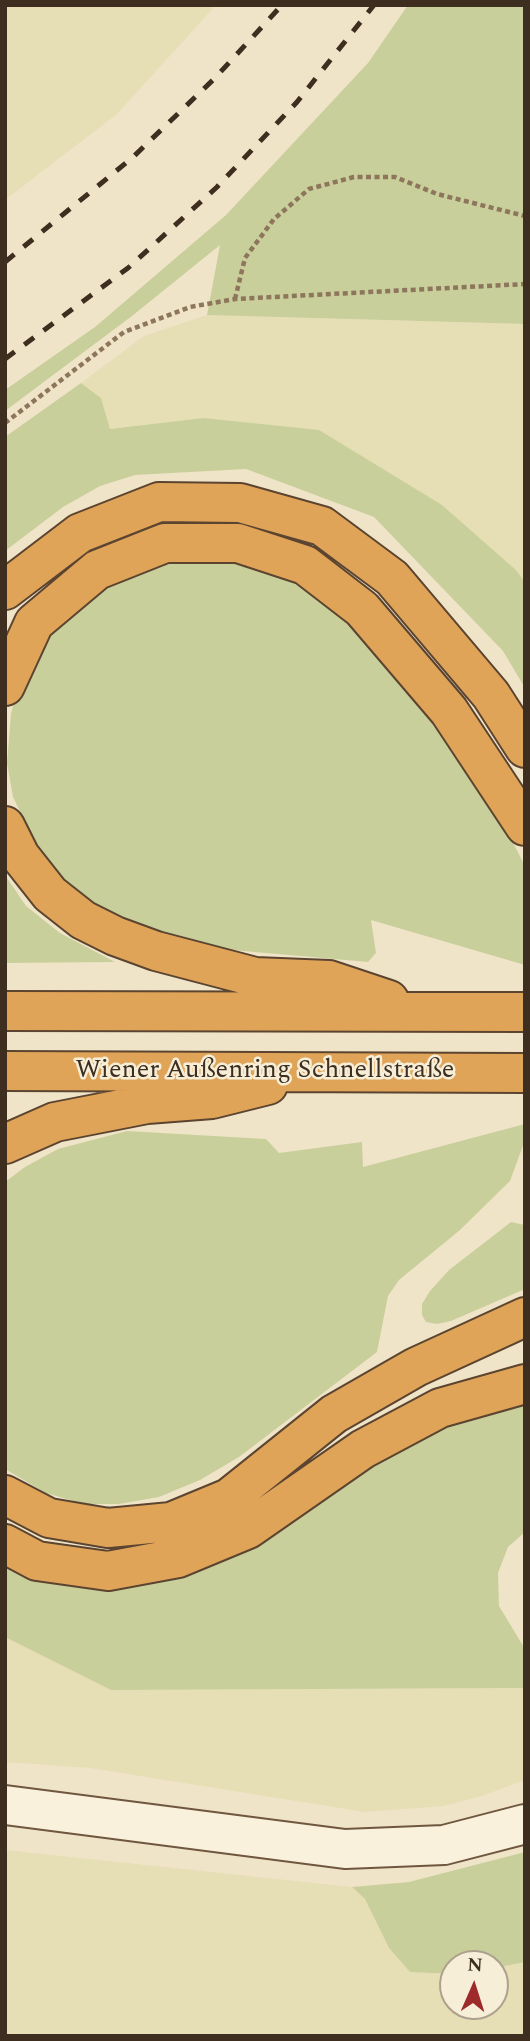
<!DOCTYPE html>
<html>
<head>
<meta charset="utf-8">
<style>
  body { margin:0 }
  #map { position:relative; width:530px; height:2041px; overflow:hidden; background:#f0e4c8; font-family:Spectral,serif }
  canvas { display:block }
  .frame { position:absolute; inset:0; border:7px solid #3d2e20; pointer-events:none }
  .north { position:absolute; left:439px; top:1950px; width:70px; height:70px; box-sizing:border-box; background:#f7eed8; border:2px solid #ada18e; border-radius:50%; rotate:3deg; font-size:19px; font-weight:700; line-height:28px; text-align:center; color:#3d2e20 }
  .north::after { content:''; display:block; margin:auto; width:24px; height:32px; background:#9e2a2b; clip-path:polygon(50% 0,100% 100%,50% 72%,0 100%) }
</style>
</head>
<body>
<div id="map">
<canvas width="530" height="2041"></canvas>
<div class="frame"></div>
<div class="north">N</div>
</div>
<script>
const c = document.querySelector('canvas').getContext('2d');
c.lineJoin = 'round';
function fill(path, color) {
  c.fillStyle = color;
  c.fill(path, 'evenodd');
}
function shape(rows) {
  const path = new Path2D();
  for (const r of rows) {
    path.moveTo(r[0], r[1]);
    for (let i = 2; i < r.length; i += 2) path.lineTo(r[i], r[i + 1]);
  }
  return path;
}
function strokePath(path, color, width, dash) {
  c.strokeStyle = color;
  c.lineWidth = width;
  c.lineCap = dash ? 'butt' : 'round';
  c.setLineDash(dash || []);
  c.stroke(path);
}
function drawText(font, color, halo, rows, align = 'center') {
  c.font = font + ' Spectral,serif';
  c.lineWidth = 5;
  c.setLineDash([]);
  c.textBaseline = 'middle';
  c.strokeStyle = halo;
  c.fillStyle = color;
  for (const [text, x, y, turn = 0] of rows) {
    c.save();
    c.translate(x, y);
    c.rotate((+turn || 0) * Math.PI / 180);
    c.textAlign = isNaN(turn) ? turn : align;
    if (halo) c.strokeText(text, 0, 0);
    c.fillText(text, 0, 0);
    c.restore();
  }
}
fill(shape([
  [5,5,216,5,117,114,5,200],
  [207,315,525,324,525,582,516,570,442,505,203,418,110,429,101,398,81,383,144,336],
  [5,1637,111,1690,525,1688,525,1780,482,1796,443,1806,365,1812,90,1768,5,1762],
  [5,1850,352,1887,365,1899,389,1948,410,1972,453,1974,453,2006,495,2006,495,1968,525,1962,525,2036,5,2036]
]), '#e6deb5');
fill(shape([
  [408,5,525,5,525,324,207,315,220,245,132,316,5,411,5,390,95,327,226,215,368,63],
  [81,383,101,398,110,429,203,418,319,430,442,505,516,570,525,582,525,688,503,651,374,517,246,469,135,475,100,486,63,507,5,551,5,437],
  [216,554,288,574,317,594,366,639,451,745,508,833,525,866,525,965,371,920,376,953,368,962,232,950,117,920,84,901,43,859,13,797,7,763,11,714,18,685,35,648,113,572],
  [5,875,26,906,60,933,115,962,5,963],
  [525,1124,525,1140,510,1181,460,1230,399,1280,388,1296,377,1352,239,1457,200,1480,159,1497,119,1504,84,1504,46,1493,5,1469,5,1182,25,1167,58,1149,127,1131,266,1139,279,1153,362,1142,363,1167],
  [511,1222,525,1225,525,1289,451,1321,437,1324,426,1322,422,1315,422,1304,430,1291,449,1270],
  [525,1402,525,1532,508,1547,498,1573,499,1606,525,1649,525,1688,111,1690,5,1637,5,1558,104,1581,408,1435],
  [525,1852,525,1962,495,1968,495,1964,453,1964,453,1974,410,1972,389,1948,365,1899,352,1887,409,1882]
]), '#c9cf9b');
const secondary = shape([
  [5,1805,345,1849,444,1845,525,1824]
]);
const motorway = shape([
  [5,590,80,533,159,502,240,503,322,526,392,578,491,695,525,748],
  [5,686,34,623,97,570,165,543,238,543,305,565,362,609,449,711,525,826],
  [5,826,20,856,50,894,83,920,115,936,156,951,255,977,329,980,389,1000],
  [5,1011,525,1012],
  [5,1071,525,1073],
  [5,1144,55,1122,147,1104,212,1099,268,1085],
  [5,1495,49,1518,108,1528,171,1522,229,1498,334,1414,416,1367,525,1317],
  [5,1544,37,1561,108,1571,178,1558,248,1529,363,1449,440,1408,525,1384]
]);
strokePath(secondary, '#6f573f', 42);
strokePath(motorway, '#5b4430', 42);
strokePath(shape([
  [235,299,245,258,274,219,309,189,354,177,395,177,437,194,525,216],
  [5,423,124,332,190,307,235,299,525,284]
]), '#8d765c', 4.5, [5, 3.5]);
strokePath(secondary, '#faf1dc', 38);
strokePath(motorway, '#e0a458', 38);
strokePath(shape([
  [5,262,132,158,215,78,282,5],
  [5,359,128,268,217,187,297,102,374,5]
]), '#3d2e20', 5, [12, 12]);
drawText('26px', '#3d2e20', '#f7eed8', [
  ["Wiener Außenring Schnellstraße",265,1072]
]);
</script>
</body>
</html>
